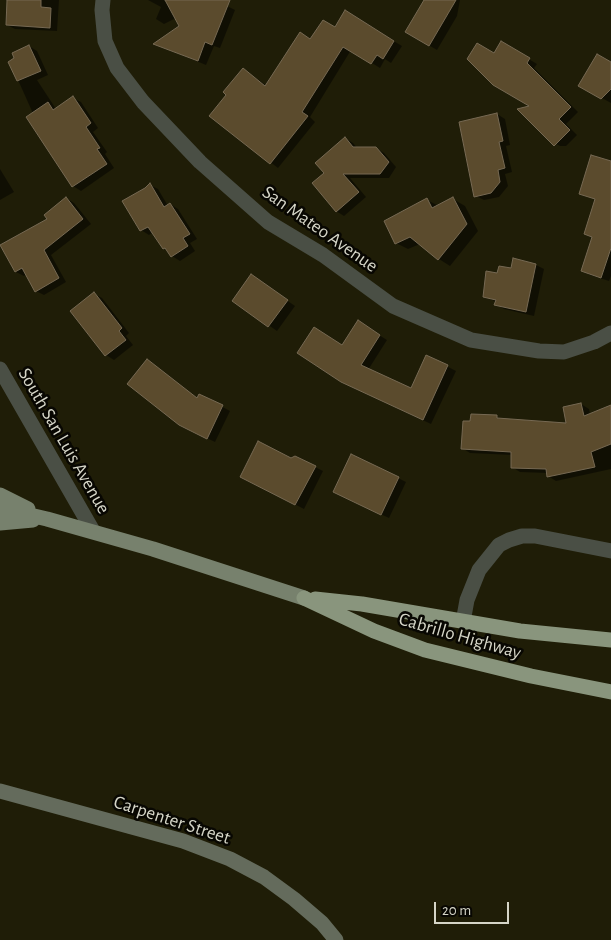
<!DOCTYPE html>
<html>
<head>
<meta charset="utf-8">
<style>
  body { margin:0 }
  #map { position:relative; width:611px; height:940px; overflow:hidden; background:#1f1d07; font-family:"Alegreya Sans",sans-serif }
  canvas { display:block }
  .scale { position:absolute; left:434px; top:902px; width:75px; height:22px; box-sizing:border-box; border:2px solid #d5d5c7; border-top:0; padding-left:6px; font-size:15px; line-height:18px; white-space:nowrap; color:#d5d5c7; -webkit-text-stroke:4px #080702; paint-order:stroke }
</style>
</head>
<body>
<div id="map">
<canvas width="611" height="940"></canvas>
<div class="scale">20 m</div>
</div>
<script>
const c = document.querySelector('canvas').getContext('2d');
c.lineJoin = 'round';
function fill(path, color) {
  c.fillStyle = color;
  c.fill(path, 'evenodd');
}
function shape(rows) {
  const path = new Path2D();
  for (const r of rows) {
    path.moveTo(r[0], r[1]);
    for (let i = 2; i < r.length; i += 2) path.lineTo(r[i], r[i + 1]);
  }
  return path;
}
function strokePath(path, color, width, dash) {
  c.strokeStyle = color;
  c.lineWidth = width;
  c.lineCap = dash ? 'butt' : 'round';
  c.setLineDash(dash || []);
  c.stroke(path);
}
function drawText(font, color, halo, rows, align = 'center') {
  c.font = font + ' "Alegreya Sans",sans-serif';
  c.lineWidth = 5;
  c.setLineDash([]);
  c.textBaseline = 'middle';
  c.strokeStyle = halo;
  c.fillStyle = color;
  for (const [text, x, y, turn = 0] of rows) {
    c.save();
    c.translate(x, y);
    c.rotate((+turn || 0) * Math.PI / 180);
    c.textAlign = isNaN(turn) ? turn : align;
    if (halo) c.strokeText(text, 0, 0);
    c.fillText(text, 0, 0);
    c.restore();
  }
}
fill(shape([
  [8,0,59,0,57,31,15,29,7,25],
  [148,0,215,0,235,10,220,48,214,46,206,65,155,44,181,27,176,18,164,24,156,19,161,7],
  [425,0,460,0,457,16,437,50,406,32],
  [345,12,402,46,391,63,385,59,380,68,351,50,310,117,315,122,278,168,210,116,228,94,243,69,267,86,311,40,335,28],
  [502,43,537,64,534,68,578,112,566,124,577,135,566,146,560,146,551,141,532,107,494,54],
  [29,46,37,51,48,75,37,80,56,109,73,98,81,102,98,128,93,132,107,152,105,154,114,168,81,191,73,186,48,147,10,62],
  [611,63,611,103,580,86],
  [497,114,505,119,510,145,506,146,512,172,505,174,508,186,499,197,484,200,476,196],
  [345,138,353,143,357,148,376,148,384,153,396,167,389,178,350,178,366,197,344,216,336,211,325,173],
  [611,162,611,276,609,281,590,275,582,270,593,238,585,233,596,200,581,193],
  [0,169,14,192,0,200],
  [150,185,158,189,168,206,170,204,178,209,197,239,190,243,195,251,180,261,172,256,168,250,164,248,153,232,149,235,141,230,146,189],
  [66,198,74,203,91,224,51,255,66,282,44,295,36,291,27,274,24,276,16,272,1,245,49,219],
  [453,199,465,206,478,231,450,266,439,259,420,244,408,249,396,243,427,200,439,206],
  [514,260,536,265,544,269,534,316,504,309,496,304,496,302,485,296,498,274,512,270],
  [259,281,295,306,277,331,234,301],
  [94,294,102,298,129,333,126,336,133,345,114,360,106,355],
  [366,327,387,340,368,370,411,389,427,356,456,371,431,424,351,386],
  [200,395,230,411,215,442,188,429],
  [581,404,589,409,590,414,611,406,611,469,556,481,548,476,548,473,520,472,512,467,512,455,470,453,462,448,471,423,472,415,497,417,503,420,568,424],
  [291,459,315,467,323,471,304,509,250,481],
  [398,478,406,482,389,518,342,496]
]), '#0007');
const building = shape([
  [7,0,41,0,41,7,51,8,50,28,6,25,7,0],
  [165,0,230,0,212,45,205,42,198,61,153,44,179,26,165,0],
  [424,0,456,0,429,46,405,32,424,0],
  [345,10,394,41,383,59,377,55,371,64,343,47,302,112,308,116,270,164,209,116,226,95,223,92,243,68,265,86,300,32,310,39,323,20,335,27,345,10],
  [501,41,530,58,527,63,571,107,559,119,570,130,554,146,517,109,529,106,493,85,467,59,477,43,494,53,501,41],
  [29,45,41,71,17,81,8,62,14,58,12,53,29,45],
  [597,54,611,62,611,89,601,99,578,86,597,54],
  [73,96,91,123,86,127,100,148,97,149,107,164,72,187,26,117,48,102,53,110,73,96],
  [497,113,503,141,499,142,505,168,498,170,500,182,491,193,474,197,459,122,497,113],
  [345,137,353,147,376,147,389,162,380,174,343,174,359,192,336,212,312,183,324,173,315,163,345,137],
  [591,155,611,161,611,248,601,278,581,271,592,237,584,234,595,199,579,194,591,155],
  [150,183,164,207,170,203,190,234,183,238,188,246,171,257,165,248,163,249,148,227,140,231,122,201,145,188,150,183],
  [66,197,83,219,44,250,59,278,35,292,22,268,15,272,0,245,47,219,44,215,66,197],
  [453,197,467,224,438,260,410,237,395,244,384,221,427,198,432,208,453,197],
  [513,258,536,264,526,312,494,305,496,300,483,297,486,271,497,273,499,266,511,268,513,258],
  [251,274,288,300,268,327,232,301,251,274],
  [94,292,122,328,119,331,126,340,105,356,70,311,94,292],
  [358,320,380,335,361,365,411,388,426,355,448,365,423,420,341,382,297,353,314,327,342,345,358,320],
  [147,359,197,398,199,394,223,405,207,439,179,425,127,384,147,359],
  [581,403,584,416,611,405,611,444,591,452,595,467,547,477,546,469,511,468,511,452,461,449,463,421,470,421,471,414,497,415,497,418,566,423,563,407,581,403],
  [258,441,291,458,295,456,316,466,295,505,240,477,258,441],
  [351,454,399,477,381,515,333,492,351,454]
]);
fill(building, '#5b4b2d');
strokePath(building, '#766953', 1);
strokePath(shape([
  [103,0,102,10,105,41,117,68,143,102,200,162,268,222,323,255,393,306,471,340,539,351,564,352,594,342,611,333],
  [0,369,93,531],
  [463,622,467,600,479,570,499,545,509,540,522,536,535,536,611,551]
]), '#4a4f45', 15);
strokePath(shape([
  [0,791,183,841,230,859,264,877,294,899,322,923,336,940]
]), '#646b5c', 15);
strokePath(shape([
  [0,495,28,509],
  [0,508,47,519,153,549,304,598],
  [0,523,33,520]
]), '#77816d', 15);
strokePath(shape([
  [304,598,374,631,425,650,531,676,611,692],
  [315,599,362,604,520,631,611,640]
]), '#89957d', 15);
drawText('19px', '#d5d5c7', '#080702', [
  ["San Mateo Avenue",320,229,35],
  ["South San Luis Avenue",64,441,60],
  ["Cabrillo Highway",460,636,16],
  ["Carpenter Street",172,820,18]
]);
</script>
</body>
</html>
